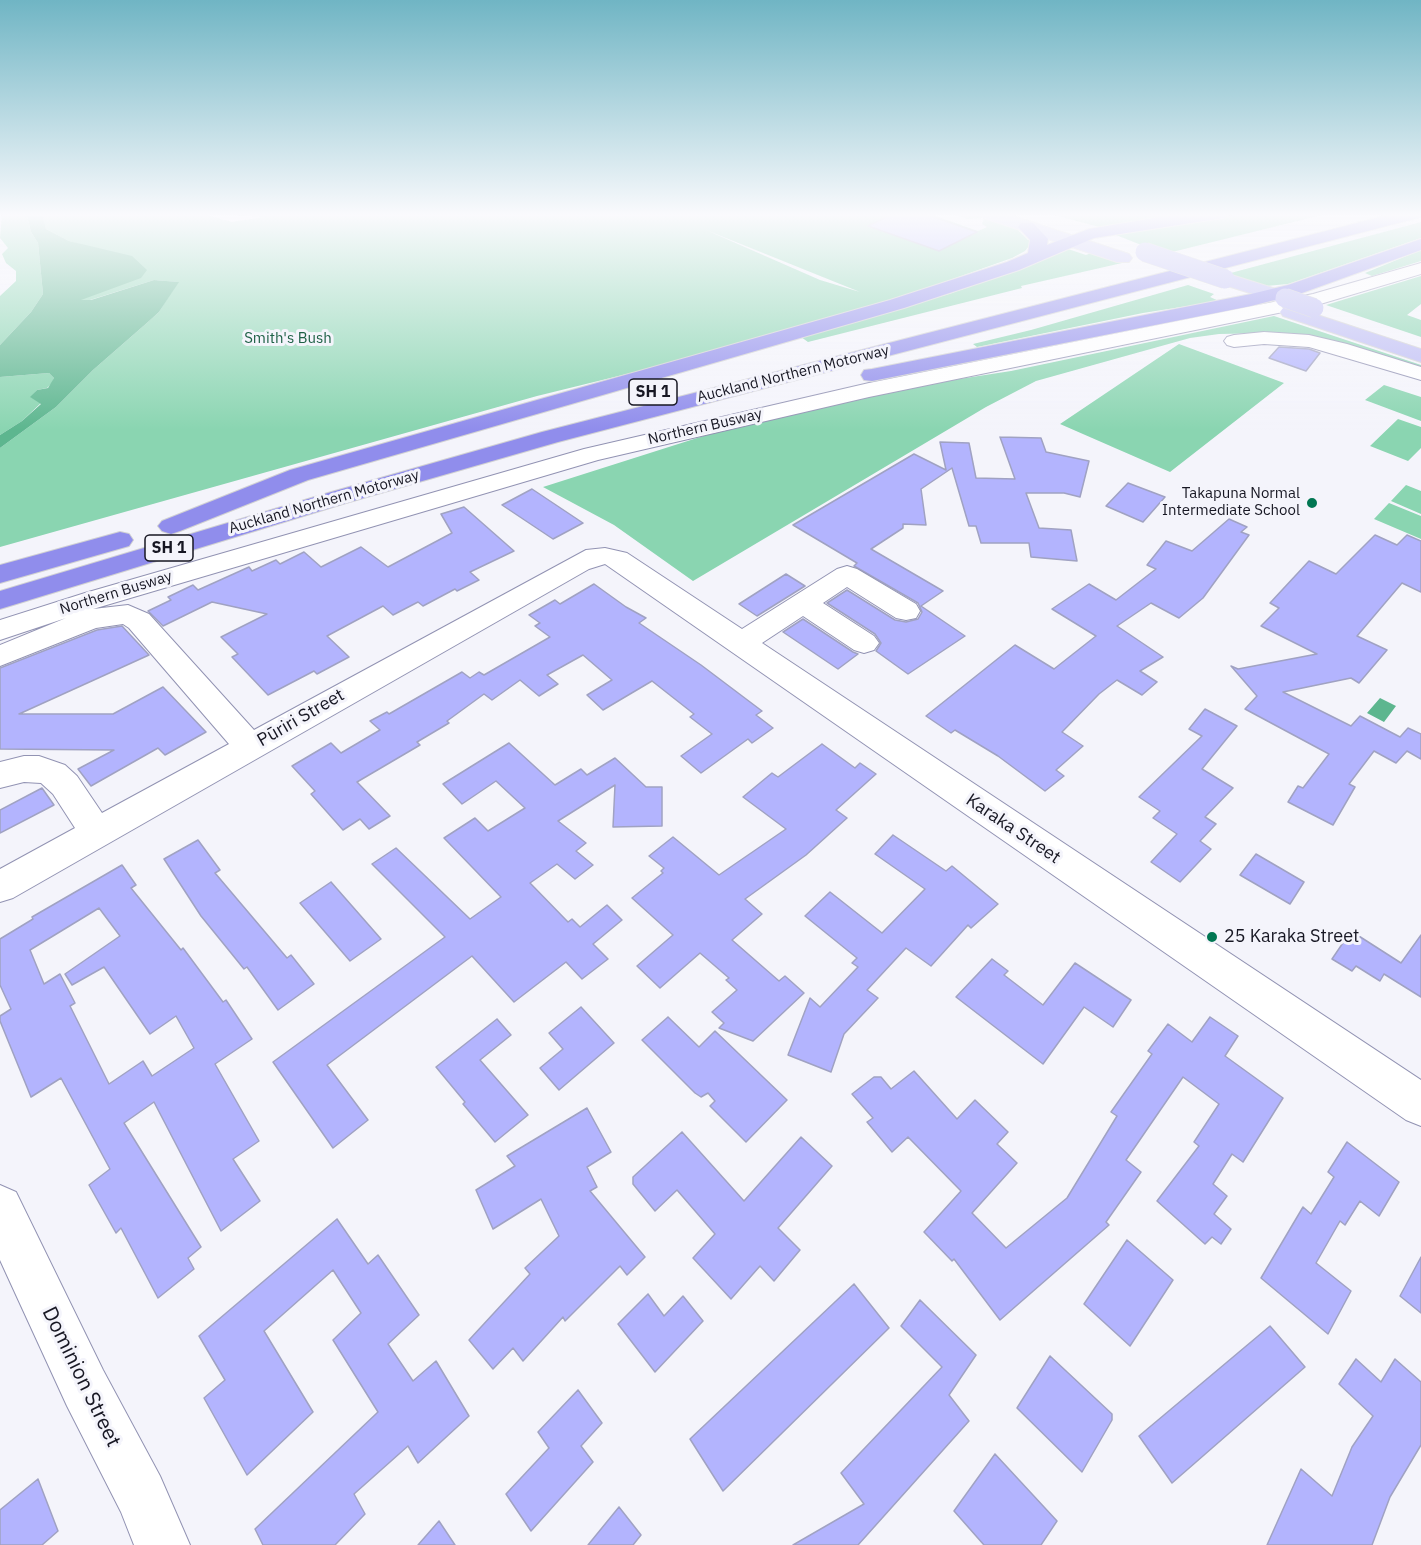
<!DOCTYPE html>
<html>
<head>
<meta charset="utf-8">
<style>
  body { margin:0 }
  canvas { display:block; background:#f4f4fb }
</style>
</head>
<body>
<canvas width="1421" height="1545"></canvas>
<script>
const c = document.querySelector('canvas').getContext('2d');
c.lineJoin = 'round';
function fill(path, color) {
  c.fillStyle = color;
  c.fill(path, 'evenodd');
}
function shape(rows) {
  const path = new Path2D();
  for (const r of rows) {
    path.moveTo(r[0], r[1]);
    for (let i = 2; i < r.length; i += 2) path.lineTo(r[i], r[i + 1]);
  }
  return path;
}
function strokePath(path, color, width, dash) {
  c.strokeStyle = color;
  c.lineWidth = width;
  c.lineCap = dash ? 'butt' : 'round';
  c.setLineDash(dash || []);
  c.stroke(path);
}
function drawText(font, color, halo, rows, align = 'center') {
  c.font = font + ' "IBM Plex Sans",sans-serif';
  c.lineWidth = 6;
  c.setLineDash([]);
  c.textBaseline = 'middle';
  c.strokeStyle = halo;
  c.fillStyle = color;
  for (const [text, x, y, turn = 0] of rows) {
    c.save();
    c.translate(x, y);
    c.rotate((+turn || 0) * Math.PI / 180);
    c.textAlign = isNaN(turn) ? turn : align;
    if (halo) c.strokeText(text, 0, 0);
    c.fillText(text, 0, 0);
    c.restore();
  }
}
fill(shape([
  [2,213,32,213,27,215,31,232,38,243,43,294,31,312,0,345,0,296,16,281,16,271,6,263,2,254,8,248,0,238],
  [42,213,199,213,232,222,263,217,209,213,927,213,978,231,987,227,982,224,984,218,967,219,950,213,973,213,1016,228,1028,240,1034,240,1025,251,1012,258,882,304,753,343,537,396,0,547,0,448,56,407,93,370,148,322,159,312,178,282,154,280,90,300,79,300,87,296,86,246,69,241,46,229],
  [706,230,860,292,820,280],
  [1047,213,1198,213,1099,227],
  [1249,213,1330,213,1164,254,1116,235,1117,232,1131,230],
  [1421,222,1421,238,1288,284,1266,286,1227,274],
  [1068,249,1086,255,1091,253,1122,263,1021,286,1022,288,808,342,801,337,949,294,1031,265],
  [1421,250,1421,261,1372,276,1365,273],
  [1421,276,1421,304,1407,315,1421,320,1421,337,1326,305],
  [1188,285,1214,294,1210,297,1219,301,1143,313,977,347,973,344,1031,330],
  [1274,316,1421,365,1421,370,1272,333,1219,334,1190,338,1036,381,986,407,693,581,614,525,543,487,716,432,927,384,1011,371],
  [1179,344,1284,383,1170,472,1060,424],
  [49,373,54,378,52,383,47,388,37,390,31,397,41,403,22,421,0,435,0,377],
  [1384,385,1421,397,1421,421,1365,400],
  [1398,419,1421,427,1421,448,1408,461,1370,446],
  [1406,485,1421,491,1421,514,1391,501],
  [1389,503,1421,516,1421,539,1374,519]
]), '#8ad5b1');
fill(shape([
  [32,213,42,213,46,229,69,241,132,256,147,270,141,278,81,300,91,300,154,280,179,282,159,312,148,322,93,370,56,407,0,448,0,435,22,421,41,404,30,397,37,390,48,388,54,378,49,373,0,377,0,345,31,312,43,294,38,243,31,232,27,215],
  [1380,698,1396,706,1384,722,1367,713]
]), '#5db68f');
const building = shape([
  [895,213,922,213,977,232,939,251,868,226,895,213],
  [1279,347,1309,349,1320,353,1306,371,1269,358,1279,347],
  [1000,437,1041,438,1046,452,1089,461,1080,497,1064,493,1026,493,1039,528,1071,530,1077,561,1031,557,1029,543,981,543,976,526,969,526,952,468,921,489,926,525,903,524,903,528,871,549,943,591,921,606,965,636,908,674,876,651,881,643,875,634,827,603,847,590,895,620,906,622,918,619,922,612,918,603,854,566,857,563,793,525,914,454,946,470,940,442,969,443,976,478,1015,479,1000,437],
  [1128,483,1165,497,1143,522,1106,506,1128,483],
  [532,489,583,523,553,539,502,505,532,489],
  [464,507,514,551,470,572,479,580,457,591,455,589,423,606,418,602,393,615,383,606,327,636,349,657,317,674,314,671,268,695,232,657,238,654,221,637,267,614,212,602,163,626,148,611,171,600,168,597,193,585,198,590,249,567,252,571,276,560,280,564,304,552,321,567,361,547,388,567,452,533,441,514,464,507],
  [1229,519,1247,527,1241,532,1249,535,1203,598,1179,618,1151,603,1117,626,1163,657,1140,671,1157,682,1142,695,1117,680,1099,694,1062,732,1083,746,1056,770,1064,776,1045,791,998,756,955,730,951,733,926,716,1015,645,1054,669,1096,636,1052,609,1089,584,1116,600,1156,569,1147,565,1166,541,1192,551,1229,519],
  [1375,535,1397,545,1407,535,1421,541,1421,592,1402,583,1357,636,1387,650,1359,683,1351,678,1283,692,1351,726,1360,716,1400,737,1408,728,1421,734,1421,759,1407,751,1396,763,1374,751,1349,784,1355,787,1333,825,1288,802,1298,786,1303,788,1329,754,1245,709,1257,696,1231,666,1238,669,1317,654,1261,626,1279,608,1270,603,1309,561,1336,574,1375,535],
  [786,574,805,586,757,616,739,604,786,574],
  [594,584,626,607,646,618,639,623,701,665,762,711,756,715,773,728,752,743,748,739,701,773,681,756,712,734,690,717,694,714,652,681,603,710,587,695,612,680,583,655,547,675,558,684,539,696,520,680,492,700,484,694,447,721,449,723,417,742,420,745,357,782,390,816,369,829,360,819,343,830,311,794,315,791,292,766,331,743,341,753,380,730,370,721,387,712,389,714,462,672,470,678,479,672,484,675,550,637,535,626,540,623,529,615,555,600,560,604,594,584],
  [803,619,853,652,858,654,838,669,783,632,803,619],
  [122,626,149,655,19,714,113,714,163,687,206,732,165,755,158,748,91,786,78,769,114,750,0,749,0,668,97,630,122,626],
  [1205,709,1237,726,1202,769,1233,788,1205,817,1216,824,1200,841,1211,849,1180,882,1151,862,1177,834,1153,818,1160,811,1139,797,1202,736,1189,729,1205,709],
  [509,743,555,785,581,769,587,775,615,758,646,787,662,787,662,826,613,827,615,785,558,821,586,843,576,851,593,865,575,879,557,864,530,883,568,922,572,919,580,927,607,905,622,920,593,944,608,959,582,979,566,962,514,1002,472,956,327,1065,368,1120,333,1148,273,1062,445,937,372,864,396,848,470,919,501,897,444,838,475,818,488,831,525,808,496,781,462,804,443,784,509,743],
  [822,744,855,768,860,763,876,774,836,810,847,818,806,855,745,899,762,914,732,940,779,981,785,976,804,993,753,1041,719,1028,724,1023,712,1012,737,990,726,980,729,978,700,953,660,988,637,966,673,935,632,898,663,873,661,871,664,868,649,856,673,837,719,875,786,829,743,797,772,773,778,777,822,744],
  [42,788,54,805,0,833,0,810,42,788],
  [893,835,946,871,952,866,998,904,971,928,968,925,931,966,906,948,867,990,878,998,844,1034,831,1072,788,1055,810,998,820,1007,858,967,852,963,857,958,805,916,830,892,882,933,925,889,875,854,893,835],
  [198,840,220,870,215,873,287,958,291,955,314,984,278,1010,247,967,244,969,201,916,164,859,198,840],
  [1256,854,1304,882,1290,904,1240,875,1256,854],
  [122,865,136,885,131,888,181,950,183,948,223,1002,226,1000,252,1039,215,1064,259,1141,233,1159,260,1201,221,1231,154,1102,124,1123,201,1247,188,1258,194,1269,158,1298,121,1228,116,1233,89,1185,110,1169,61,1078,31,1097,0,1021,0,1016,11,1009,0,985,0,939,33,919,32,917,122,865],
  [99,908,120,936,65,974,72,985,104,967,150,1034,176,1016,194,1048,152,1076,143,1061,109,1084,70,1006,75,1003,60,974,44,984,30,950,99,908],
  [331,882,381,939,350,961,300,903,331,882],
  [1351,931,1401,963,1421,935,1421,997,1384,974,1380,981,1356,966,1352,971,1332,959,1351,931],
  [992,959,1008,971,1004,975,1043,1005,1075,963,1131,1000,1113,1027,1084,1007,1043,1064,956,997,992,959],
  [581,1007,614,1043,559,1090,540,1068,563,1049,549,1033,581,1007],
  [668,1017,699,1047,715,1031,787,1100,746,1142,710,1106,715,1101,708,1093,701,1097,695,1093,642,1040,668,1017],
  [1210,1017,1238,1036,1225,1056,1283,1098,1243,1162,1232,1154,1213,1184,1227,1196,1214,1214,1231,1229,1221,1244,1212,1237,1205,1244,1157,1201,1199,1146,1194,1142,1219,1104,1183,1077,1126,1160,1141,1172,1106,1222,1109,1225,1000,1320,954,1259,952,1261,924,1232,961,1191,908,1137,892,1152,867,1122,873,1118,852,1094,874,1077,881,1077,891,1089,914,1071,957,1119,975,1100,1008,1132,997,1144,1017,1163,972,1213,1006,1248,1067,1198,1117,1116,1111,1112,1152,1054,1148,1051,1168,1024,1192,1042,1210,1017],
  [497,1019,511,1035,480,1060,528,1115,495,1142,463,1104,465,1102,436,1067,497,1019],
  [587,1108,611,1152,587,1167,597,1187,590,1191,645,1257,627,1275,620,1266,565,1321,563,1317,523,1361,513,1348,493,1369,469,1340,530,1274,525,1268,559,1236,541,1199,493,1229,476,1190,515,1166,507,1156,587,1108],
  [682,1132,744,1201,801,1137,832,1166,778,1228,800,1250,774,1281,760,1266,731,1299,693,1258,715,1234,677,1190,655,1211,633,1184,633,1177,682,1132],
  [1347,1142,1399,1182,1379,1216,1360,1201,1345,1225,1340,1221,1316,1263,1351,1291,1328,1334,1261,1278,1303,1207,1311,1214,1334,1177,1328,1172,1347,1142],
  [337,1219,368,1264,378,1255,419,1315,388,1344,413,1381,436,1361,469,1416,418,1463,408,1446,354,1494,365,1514,335,1545,263,1545,255,1529,378,1412,333,1340,361,1313,333,1270,264,1331,313,1412,247,1475,204,1398,225,1380,199,1336,337,1219],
  [1127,1240,1173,1280,1130,1346,1084,1304,1127,1240],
  [1421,1257,1421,1313,1400,1296,1421,1257],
  [854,1284,889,1328,723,1491,690,1439,854,1284],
  [648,1294,664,1316,683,1296,703,1321,655,1372,618,1324,648,1294],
  [920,1300,976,1355,949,1395,969,1421,858,1545,793,1545,864,1504,841,1473,942,1367,901,1326,920,1300],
  [1270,1326,1305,1367,1172,1483,1139,1436,1270,1326],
  [1050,1356,1112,1414,1112,1420,1082,1472,1017,1408,1050,1356],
  [1356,1359,1381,1382,1395,1359,1421,1382,1421,1445,1390,1497,1372,1545,1267,1545,1301,1469,1332,1496,1352,1447,1373,1416,1339,1384,1356,1359],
  [578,1390,602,1423,581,1446,593,1462,531,1531,506,1494,549,1448,538,1432,578,1390],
  [995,1454,1057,1521,1041,1545,984,1545,954,1511,995,1454],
  [38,1479,58,1531,42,1545,0,1545,0,1510,38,1479],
  [619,1507,641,1535,633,1545,588,1545,619,1507],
  [439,1521,455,1545,418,1545,439,1521]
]);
fill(building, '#b3b4fe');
strokePath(building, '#a0a2c2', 1.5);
const minor = shape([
  [1421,263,1421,274,1317,305,869,397,598,460,93,609,128,605,149,614,254,730,586,550,605,548,627,553,742,629,837,569,847,566,857,569,916,604,920,611,916,618,906,620,896,618,847,587,823,603,874,636,879,643,874,650,864,653,854,650,803,616,762,643,1421,1080,1421,1126,1406,1120,605,564,589,569,13,898,0,902,0,869,75,828,53,794,41,783,24,782,0,788,0,762,24,756,39,756,65,765,77,776,102,813,229,744,129,628,123,624,96,628,0,666,0,645,66,618,0,640,0,620,85,593,584,449,869,383,1313,294,1421,263],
  [1264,332,1309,335,1347,344,1421,367,1421,380,1309,347,1264,344,1234,347,1227,345,1224,341,1227,337,1234,335,1264,332],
  [0,1185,16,1192,103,1370,160,1476,190,1545,134,1545,121,1512,67,1406,0,1260,0,1185]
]);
const major = shape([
  [979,213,1004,213,1129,254,1132,258,1129,262,1117,262,981,217,979,213],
  [1225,273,1292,294,1295,298,1292,302,1285,304,1218,283,1216,279,1218,275,1225,273],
  [1290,306,1421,349,1421,362,1283,316,1280,312,1283,308,1290,306]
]);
const highway = shape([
  [1185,213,1231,213,1223,218,1094,238,1019,270,904,308,308,480,180,531,171,534,162,531,158,526,162,521,290,470,890,300,1007,262,1028,253,1030,240,1018,227,1021,223,1033,223,1048,239,1047,245,1089,229,1185,213],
  [1396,213,1421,213,1421,217,558,442,346,503,0,609,0,591,328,493,542,432,1396,213],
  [1421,239,1421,250,1302,293,1251,306,872,381,864,380,861,375,864,370,872,369,1251,294,1288,285,1421,239],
  [120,532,129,534,133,540,129,546,0,583,0,565,120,532]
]);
strokePath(minor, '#9293b3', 2);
strokePath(major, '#d1d1d3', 2);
strokePath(highway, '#d1d1d3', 2);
fill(minor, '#fff');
fill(major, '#bcbbf4');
fill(highway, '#908dec');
const majorBridge = shape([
  [1145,252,1225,279],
  [1285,298,1314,308]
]);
strokePath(majorBridge, '#d1d1d3', 20, []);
strokePath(majorBridge, '#bcbbf4', 19);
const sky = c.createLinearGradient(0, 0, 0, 430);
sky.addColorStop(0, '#70b5c4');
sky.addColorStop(0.5, '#fafafd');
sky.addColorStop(1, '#fafafd00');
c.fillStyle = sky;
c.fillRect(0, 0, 1421, 430);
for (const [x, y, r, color] of [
  [1312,503,6,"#017652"],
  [1212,937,6,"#017652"]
]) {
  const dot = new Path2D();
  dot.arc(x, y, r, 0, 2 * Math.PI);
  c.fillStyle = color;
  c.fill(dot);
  strokePath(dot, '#f4f4fb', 2);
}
drawText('15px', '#1e6146', '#f4f4fb', [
  ["Smith's Bush",288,339]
]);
drawText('15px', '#171723', '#f4f4fb', [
  ["Auckland Northern Motorway",793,374,-14],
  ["Northern Busway",705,427,-13],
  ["Auckland Northern Motorway",324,502,-16],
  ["Northern Busway",116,593,-17]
]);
drawText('15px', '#171723', '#f4f4fb', [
  ["Takapuna Normal",1300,494],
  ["Intermediate School",1300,511]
], 'right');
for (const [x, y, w] of [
  [653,392,48],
  [169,548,48]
]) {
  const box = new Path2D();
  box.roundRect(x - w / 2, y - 13, w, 26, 4.5);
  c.fillStyle = '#f4f4fb';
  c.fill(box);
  strokePath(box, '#171723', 1.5);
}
drawText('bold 16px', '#171723', null, [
  ["SH 1",653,392],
  ["SH 1",169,548]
]);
drawText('18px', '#171723', '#f4f4fb', [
  ["Pūriri Street",301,718,-30],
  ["Karaka Street",1013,829,34]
]);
drawText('18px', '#171723', '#f4f4fb', [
  ["25 Karaka Street",1224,937]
], 'left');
drawText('21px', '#171723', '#f4f4fb', [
  ["Dominion Street",81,1377,64]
]);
</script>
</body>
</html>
